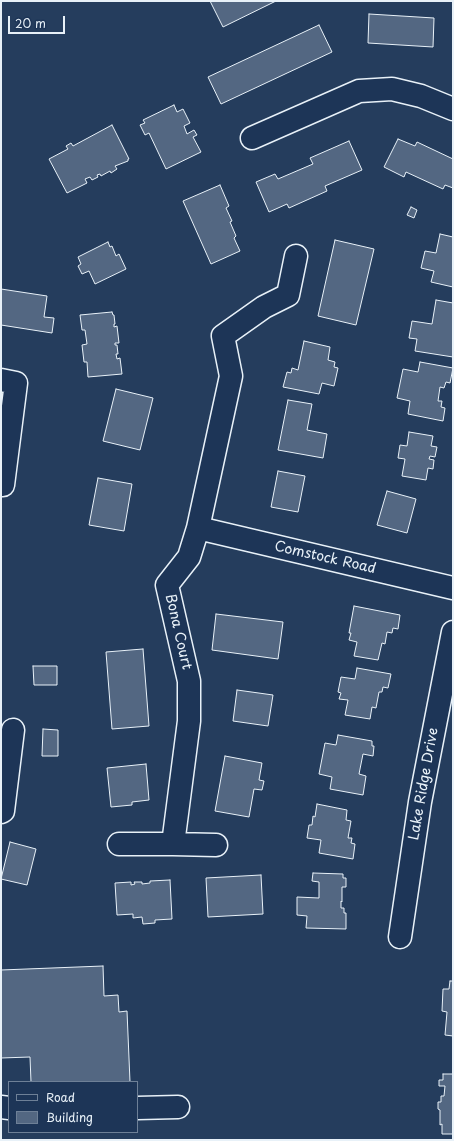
<!DOCTYPE html>
<html>
<head>
<meta charset="utf-8">
<style>
  body { margin:0 }
  #map { position:relative; width:454px; height:1141px; overflow:hidden; background:#253d5d; font-family:"Playpen Sans",sans-serif }
  canvas { display:block }
  .frame { position:absolute; inset:0; border:2px solid #e8f1f8; pointer-events:none }
  .legend { position:absolute; left:8px; top:1081px; width:130px; height:52px; box-sizing:border-box; background:#1d3557; border:1px solid #6e8097; margin:0; padding:5px 7px; list-style:none; font-size:12px; color:#e8f1f8 }
  .legend li { display:flex; align-items:center; gap:8px; height:20px }
  .legend b { width:20px; border:1px solid #6e8097 }
  .scale { position:absolute; left:8px; top:16px; width:57px; height:18px; box-sizing:border-box; border:2px solid #e8f1f8; border-top:0; padding-left:5px; font-size:12px; line-height:14px; white-space:nowrap; color:#e8f1f8; -webkit-text-stroke:3px #1d3557; paint-order:stroke }
</style>
</head>
<body>
<div id="map">
<canvas width="454" height="1141"></canvas>
<div class="frame"></div>
<ul class="legend">
<li><b style="height:5px;background:#1d3557"></b>Road</li>
<li><b style="height:11px;background:#536782"></b>Building</li>
</ul>
<div class="scale">20 m</div>
</div>
<script>
const c = document.querySelector('canvas').getContext('2d');
c.lineJoin = 'round';
function fill(path, color) {
  c.fillStyle = color;
  c.fill(path, 'evenodd');
}
function shape(rows) {
  const path = new Path2D();
  for (const r of rows) {
    path.moveTo(r[0], r[1]);
    for (let i = 2; i < r.length; i += 2) path.lineTo(r[i], r[i + 1]);
  }
  return path;
}
function strokePath(path, color, width, dash) {
  c.strokeStyle = color;
  c.lineWidth = width;
  c.lineCap = dash ? 'butt' : 'round';
  c.setLineDash(dash || []);
  c.stroke(path);
}
function drawText(font, color, halo, rows, align = 'center') {
  c.font = font + ' "Playpen Sans",sans-serif';
  c.lineWidth = 3;
  c.setLineDash([]);
  c.textBaseline = 'middle';
  c.strokeStyle = halo;
  c.fillStyle = color;
  for (const [text, x, y, turn = 0] of rows) {
    c.save();
    c.translate(x, y);
    c.rotate((+turn || 0) * Math.PI / 180);
    c.textAlign = isNaN(turn) ? turn : align;
    if (halo) c.strokeText(text, 0, 0);
    c.fillText(text, 0, 0);
    c.restore();
  }
}
const building = shape([
  [210,1,276,1,223,27,210,1],
  [369,14,434,18,433,47,368,43,369,14],
  [319,25,332,52,221,104,208,77,319,25],
  [174,105,177,112,183,109,190,123,184,126,187,134,194,130,197,135,193,137,201,152,166,169,149,133,145,135,140,125,145,123,143,120,174,105],
  [112,125,129,159,128,159,128,161,115,166,117,169,111,173,110,171,101,176,100,174,97,175,98,177,92,180,90,177,85,179,87,183,67,193,49,159,68,149,66,146,71,143,73,146,112,125],
  [398,139,415,146,417,142,453,159,453,188,445,185,443,189,406,172,404,177,384,167,398,139],
  [349,141,362,170,325,186,327,191,289,208,287,204,269,212,256,182,275,174,278,179,313,164,310,158,349,141],
  [220,185,229,206,226,208,232,221,230,222,236,236,234,238,240,251,211,264,183,201,220,185],
  [411,207,417,210,414,218,407,215,411,207],
  [440,234,453,237,453,287,431,282,434,271,421,268,425,251,436,253,440,234],
  [335,240,374,249,356,325,318,316,335,240],
  [108,242,110,247,112,246,116,256,119,254,126,269,95,284,89,271,82,274,78,266,81,264,78,257,108,242],
  [1,289,47,296,44,317,54,318,52,333,1,325,1,289],
  [436,300,453,303,453,357,415,351,417,339,409,338,412,321,432,324,436,300],
  [112,312,113,315,114,315,115,324,114,324,114,327,117,326,119,343,115,343,115,345,117,345,118,354,116,354,117,359,120,358,122,374,88,377,87,362,84,362,82,345,87,344,85,330,82,330,80,315,112,312],
  [304,341,330,347,328,360,335,362,334,367,338,368,334,386,322,383,319,394,283,387,287,372,291,373,292,368,298,370,304,341],
  [420,362,453,368,450,383,446,382,444,388,440,387,438,401,442,401,441,407,445,408,443,421,408,414,410,401,397,398,403,369,418,372,420,362],
  [116,389,153,398,140,450,103,441,116,389],
  [288,400,312,404,307,430,327,434,323,458,278,450,288,400],
  [409,432,433,436,431,446,437,447,435,457,430,456,429,459,434,460,433,469,428,468,426,480,402,476,405,459,398,458,400,445,407,446,409,432],
  [278,471,305,476,298,512,271,507,278,471],
  [98,478,132,484,124,531,89,525,98,478],
  [387,491,416,499,407,533,377,525,387,491],
  [354,606,400,615,398,629,393,628,392,633,387,632,385,644,382,643,378,660,354,656,357,642,349,640,351,633,349,633,354,606],
  [216,614,283,622,278,659,212,650,216,614],
  [143,649,149,726,112,729,106,652,143,649],
  [33,666,57,666,57,685,34,685,33,666],
  [357,668,391,674,388,688,383,687,382,692,379,692,376,708,372,707,370,719,345,715,348,700,339,699,341,693,338,692,341,677,355,679,357,668],
  [237,690,273,695,268,726,233,721,237,690],
  [43,729,58,730,58,756,42,756,43,729],
  [338,735,372,741,372,746,374,746,373,756,363,754,359,774,366,776,363,795,330,789,332,777,319,774,325,743,336,745,338,735],
  [225,756,262,763,259,780,264,781,262,790,254,789,249,817,215,811,225,756],
  [146,764,149,800,132,802,132,805,111,807,107,768,146,764],
  [317,804,347,810,346,820,351,821,348,838,352,838,351,843,355,844,353,859,319,853,321,840,307,838,309,825,312,825,313,816,315,817,317,804],
  [10,842,36,849,27,885,1,879,10,842],
  [313,873,343,874,343,878,346,878,346,887,342,887,342,902,341,901,341,908,344,908,344,913,346,913,346,929,306,928,307,916,297,915,297,897,319,898,319,882,312,881,313,873],
  [261,875,263,914,208,917,206,878,261,875],
  [170,880,172,919,155,920,155,923,143,924,142,917,133,918,133,914,117,915,115,883,131,882,131,885,135,884,134,882,142,882,142,884,150,883,150,881,170,880],
  [103,966,104,996,118,995,119,1012,127,1011,130,1082,31,1082,30,1057,1,1058,1,970,103,966],
  [450,981,453,981,453,1036,445,1035,447,1012,442,1011,443,989,449,989,450,981],
  [443,1074,453,1074,453,1134,442,1134,442,1124,440,1125,440,1110,438,1109,438,1102,441,1102,441,1096,444,1096,445,1086,439,1086,439,1080,443,1080,443,1074]
]);
fill(building, '#536782');
strokePath(building, '#e8f1f8', 1);
const minor = shape([
  [252,138,359,91,392,89,421,96,453,109],
  [1,380,16,383,3,485,1,485],
  [198,528,453,588],
  [1,812,3,811,13,730],
  [119,844,173,844,216,845],
  [173,844,189,721,189,681,167,585,189,557,198,528,231,376,223,336,264,307,288,295,296,256],
  [400,937,420,802,453,632],
  [1,1107,9,1108],
  [137,1108,178,1107]
]);
strokePath(minor, '#e8f1f8', 25);
strokePath(minor, '#1d3557', 22);
drawText('14px', '#e8f1f8', '#1d3557', [
  ["Comstock Road",325,558,13],
  ["Bona Court",178,632,77],
  ["Lake Ridge Drive",424,784,-80]
]);
</script>
</body>
</html>
